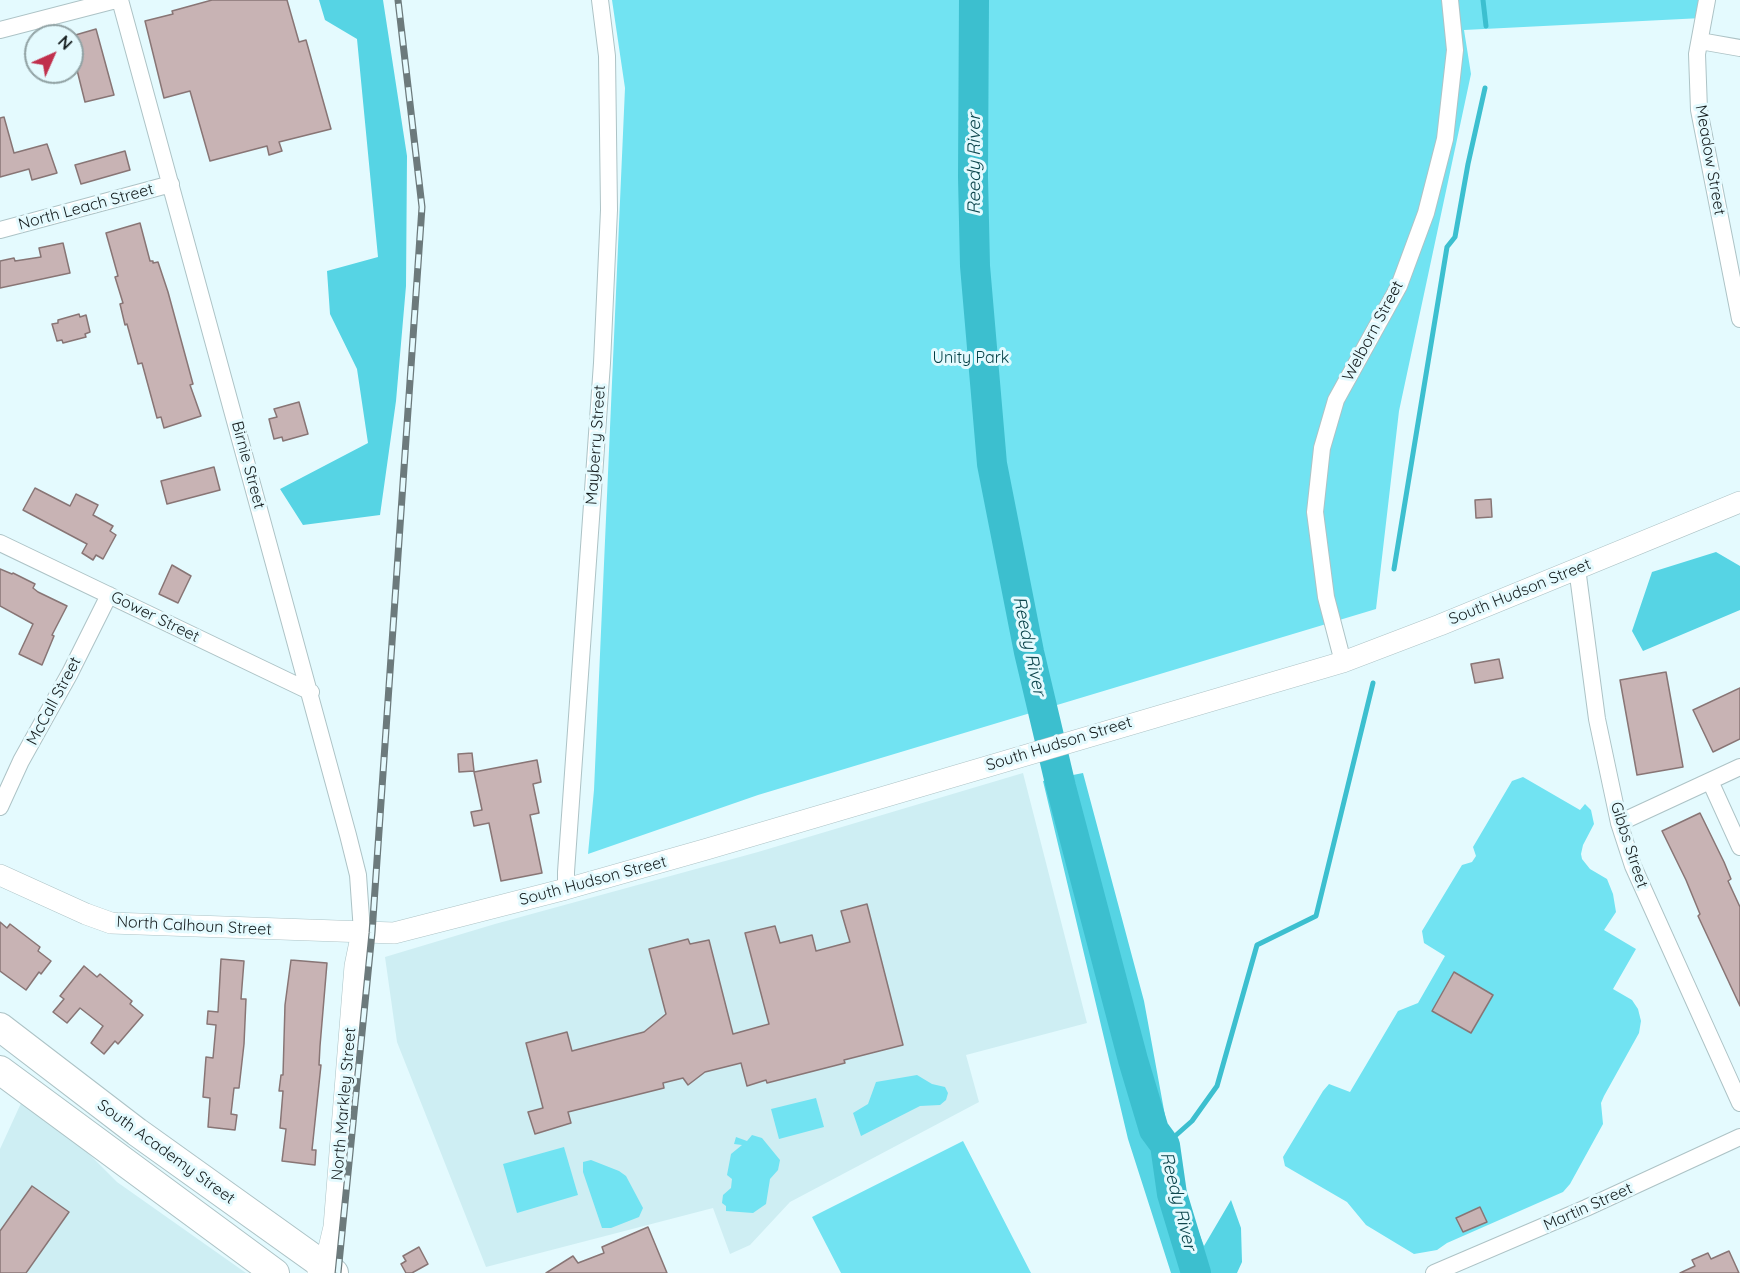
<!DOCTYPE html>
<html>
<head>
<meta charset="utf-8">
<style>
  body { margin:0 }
  #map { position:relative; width:1740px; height:1273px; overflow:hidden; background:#e4fafe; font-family:Quicksand,sans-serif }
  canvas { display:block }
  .north { position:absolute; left:24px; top:24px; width:60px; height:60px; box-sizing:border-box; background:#e4fafe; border:2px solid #91a2a4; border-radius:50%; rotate:45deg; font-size:16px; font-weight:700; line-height:24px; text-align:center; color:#151d1e }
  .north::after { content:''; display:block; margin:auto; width:21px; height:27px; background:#c0304d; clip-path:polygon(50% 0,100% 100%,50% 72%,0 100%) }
</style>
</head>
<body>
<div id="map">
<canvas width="1740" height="1273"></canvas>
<div class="north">N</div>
</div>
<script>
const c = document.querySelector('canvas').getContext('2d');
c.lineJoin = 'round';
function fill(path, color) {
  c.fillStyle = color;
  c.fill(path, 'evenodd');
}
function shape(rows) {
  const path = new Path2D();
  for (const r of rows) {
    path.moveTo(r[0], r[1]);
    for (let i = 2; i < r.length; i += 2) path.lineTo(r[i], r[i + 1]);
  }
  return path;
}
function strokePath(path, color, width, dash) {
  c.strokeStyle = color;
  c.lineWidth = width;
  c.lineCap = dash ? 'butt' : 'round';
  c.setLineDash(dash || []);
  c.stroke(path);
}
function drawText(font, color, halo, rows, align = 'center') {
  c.font = font + ' Quicksand,sans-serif';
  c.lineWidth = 6;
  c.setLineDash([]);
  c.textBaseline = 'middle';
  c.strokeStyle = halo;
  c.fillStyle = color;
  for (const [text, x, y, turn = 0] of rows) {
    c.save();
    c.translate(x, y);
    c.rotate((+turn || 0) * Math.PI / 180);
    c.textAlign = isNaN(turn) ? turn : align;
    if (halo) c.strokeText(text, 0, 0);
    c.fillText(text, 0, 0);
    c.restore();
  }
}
fill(shape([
  [1023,773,1087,1023,966,1055,979,1102,790,1202,750,1245,730,1254,713,1208,486,1267,397,1042,385,957,495,924,758,852],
  [22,1101,75,1140,117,1182,246,1273,0,1273,0,1149]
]), '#ceeef3');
fill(shape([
  [612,0,1699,0,1702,18,1464,30,1471,74,1399,411,1376,609,758,795,588,854,594,790,625,88],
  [1523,777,1580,810,1585,804,1591,810,1594,824,1583,845,1581,854,1582,859,1590,869,1607,879,1613,894,1616,912,1604,930,1636,949,1613,989,1632,1000,1638,1009,1641,1021,1639,1033,1604,1096,1601,1103,1603,1124,1570,1184,1563,1192,1447,1243,1437,1250,1414,1254,1366,1225,1347,1202,1285,1166,1283,1157,1323,1091,1329,1084,1350,1092,1398,1011,1418,1003,1445,956,1424,943,1422,931,1462,865,1472,862,1476,856,1473,847,1512,781],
  [1454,972,1493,995,1471,1033,1432,1011],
  [917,1075,932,1084,945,1087,948,1093,946,1100,940,1105,920,1106,861,1136,853,1113,868,1104,876,1082],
  [816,1098,824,1127,779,1139,771,1109],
  [752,1135,762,1138,780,1160,778,1170,770,1179,766,1204,753,1213,726,1211,726,1206,722,1203,723,1195,731,1188,732,1179,727,1175,731,1154,742,1145,734,1144,736,1137,747,1141],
  [963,1141,1031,1273,841,1273,812,1217],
  [564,1147,578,1195,517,1213,503,1164],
  [591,1160,619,1171,626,1176,643,1208,639,1217,611,1228,602,1228,583,1172,583,1162]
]), '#71e3f2');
fill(shape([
  [319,0,383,0,407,156,406,286,396,401,380,515,303,525,280,489,368,443,357,369,330,314,327,271,378,257,357,39,325,20],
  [1716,552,1740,566,1740,610,1643,651,1632,631,1652,572],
  [1083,773,1144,1001,1175,1170,1204,1246,1231,1200,1241,1228,1242,1262,1237,1273,1171,1273,1128,1139,1043,781]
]), '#56d4e4');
strokePath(shape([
  [1483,0,1486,26],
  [1394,569,1447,247,1455,237,1468,164,1485,88],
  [1165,1145,1192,1121,1217,1086,1257,945,1316,916,1373,683]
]), '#3cbfcf', 5);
strokePath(shape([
  [974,0,973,177,975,266,992,464,1029,652,1061,787,1133,1060,1154,1130,1165,1145,1172,1194,1196,1273]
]), '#3cbfcf', 30);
const building = shape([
  [212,0,287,0,299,42,306,40,331,129,279,142,282,151,269,155,267,146,210,161,190,91,164,98,145,21,173,14,172,11,212,0],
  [96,29,114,95,85,102,74,58,72,59,72,36,96,29],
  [4,117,14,153,47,144,57,173,32,180,29,169,0,177,0,118,4,117],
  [125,151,130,170,81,184,75,165,125,151],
  [140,223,150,261,153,261,153,263,158,262,168,292,193,384,190,385,201,416,164,428,161,417,157,418,142,363,138,364,127,324,125,325,120,304,123,303,115,277,118,276,106,233,140,223],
  [63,243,70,273,0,288,0,261,14,258,15,261,41,257,39,248,63,243],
  [79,314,80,317,86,315,90,332,85,334,86,337,63,343,62,340,57,341,52,324,58,323,58,320,79,314],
  [299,402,308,434,283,441,282,437,274,439,269,419,277,417,274,409,299,402],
  [214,467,220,490,167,504,161,481,214,467],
  [35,488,70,506,76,494,98,505,93,515,113,526,110,531,116,535,103,559,96,555,93,560,82,553,87,544,23,510,35,488],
  [1491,499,1492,517,1476,518,1475,500,1491,499],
  [172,565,191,576,178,603,159,594,172,565],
  [0,569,12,574,13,573,35,584,33,588,38,592,67,606,52,635,54,636,42,665,19,654,33,624,0,606,0,569],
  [1499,659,1503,678,1475,683,1471,664,1499,659],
  [1666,672,1683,767,1637,775,1620,680,1666,672],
  [1740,688,1740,739,1713,752,1693,710,1740,688],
  [472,753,474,771,459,772,458,754,472,753],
  [537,760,541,782,533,784,539,813,530,815,542,873,501,881,489,823,474,826,471,812,482,810,474,772,537,760],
  [1700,813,1724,862,1731,879,1728,881,1740,907,1740,1006,1698,916,1700,914,1686,880,1662,831,1700,813],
  [867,904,903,1045,844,1060,845,1063,767,1083,766,1080,747,1086,741,1063,705,1072,688,1085,683,1078,663,1083,664,1088,568,1112,571,1123,535,1134,528,1112,543,1108,526,1043,567,1032,572,1051,644,1032,666,1014,649,949,688,939,690,944,709,940,733,1034,769,1024,745,933,775,926,780,943,812,935,816,951,850,942,841,911,867,904],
  [0,922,7,928,10,924,40,947,38,951,51,961,41,974,39,972,26,990,0,971,0,922],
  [221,959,244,961,241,999,246,999,244,1044,239,1088,234,1088,231,1114,237,1115,235,1130,208,1127,210,1098,203,1097,206,1057,213,1058,216,1025,207,1024,208,1011,218,1012,221,959],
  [291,960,327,963,320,1046,319,1065,321,1065,312,1150,316,1150,315,1165,282,1161,286,1129,280,1128,283,1091,279,1091,281,1075,283,1075,285,1005,291,960],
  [84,966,97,977,100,974,132,1001,130,1004,143,1015,118,1044,115,1041,104,1054,91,1043,103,1026,80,1008,67,1023,53,1012,64,999,60,996,84,966],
  [1454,972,1493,995,1471,1033,1432,1011,1454,972],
  [32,1186,69,1212,26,1273,0,1273,0,1231,32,1186],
  [1480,1207,1487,1222,1463,1232,1456,1218,1480,1207],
  [648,1227,667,1273,546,1273,573,1256,578,1263,604,1253,602,1247,648,1227],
  [419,1247,428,1264,412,1273,406,1273,401,1264,406,1261,403,1256,419,1247],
  [1729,1251,1739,1273,1680,1273,1695,1266,1692,1260,1708,1253,1711,1259,1729,1251]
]);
fill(building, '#c8b3b4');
strokePath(building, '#887575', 1.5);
const minor = shape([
  [120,0,348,835,358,875,362,932],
  [1707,0,1697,54,1699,110,1740,319],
  [0,30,116,0],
  [1700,41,1740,48],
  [0,230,171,184],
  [0,543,311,692],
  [1577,568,1597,719,1619,823,1633,866,1740,1103],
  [1343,662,1326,597,1315,512,1322,448,1336,400,1399,286,1426,213,1445,139,1455,50,1450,0],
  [1710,781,1740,847],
  [0,807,21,761,70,673,109,595],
  [1619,823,1740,767],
  [566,889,566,872,602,363,609,210,607,56,600,0],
  [1434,1273,1586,1208,1740,1137]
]);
const tertiary = shape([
  [0,875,86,914,111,923,394,933,566,889,707,849,1343,662,1440,625,1740,502],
  [318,1273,329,1248,334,1227,355,966,362,932]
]);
const trunk = shape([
  [0,1027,137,1132,334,1273],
  [0,1070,275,1273]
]);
strokePath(minor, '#adc3c6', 18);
strokePath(tertiary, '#adc3c6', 22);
strokePath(trunk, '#adc3c6', 30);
strokePath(minor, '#fff', 16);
strokePath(tertiary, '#fff', 21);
strokePath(trunk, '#fff', 28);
const rail = shape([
  [338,1273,372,933,422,207,398,0]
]);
strokePath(rail, '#6c7a7c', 7);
strokePath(rail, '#e4fafe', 4.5, [14]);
drawText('16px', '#151d1e', '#e4fafe', [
  ["Meadow Street",1710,160,80],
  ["North Leach Street",86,207,-15],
  ["Welborn Street",1373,331,-62],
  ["Mayberry Street",596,445,-86],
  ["Birnie Street",248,465,75],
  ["South Hudson Street",1520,592,-22],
  ["Gower Street",155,617,26],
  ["McCall Street",54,701,-62],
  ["South Hudson Street",1059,744,-17],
  ["Gibbs Street",1629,845,72],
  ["South Hudson Street",593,881,-15],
  ["North Calhoun Street",194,926,3],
  ["North Markley Street",344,1104,-85],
  ["South Academy Street",166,1152,36],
  ["Martin Street",1588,1207,-24]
]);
drawText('16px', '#003e44', '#e4fafe', [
  ["Unity Park",971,358]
]);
drawText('italic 18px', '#0e474e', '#e4fafe', [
  ["Reedy River",975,164,-90],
  ["Reedy River",1029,646,78],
  ["Reedy River",1178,1201,76]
]);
</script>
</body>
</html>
